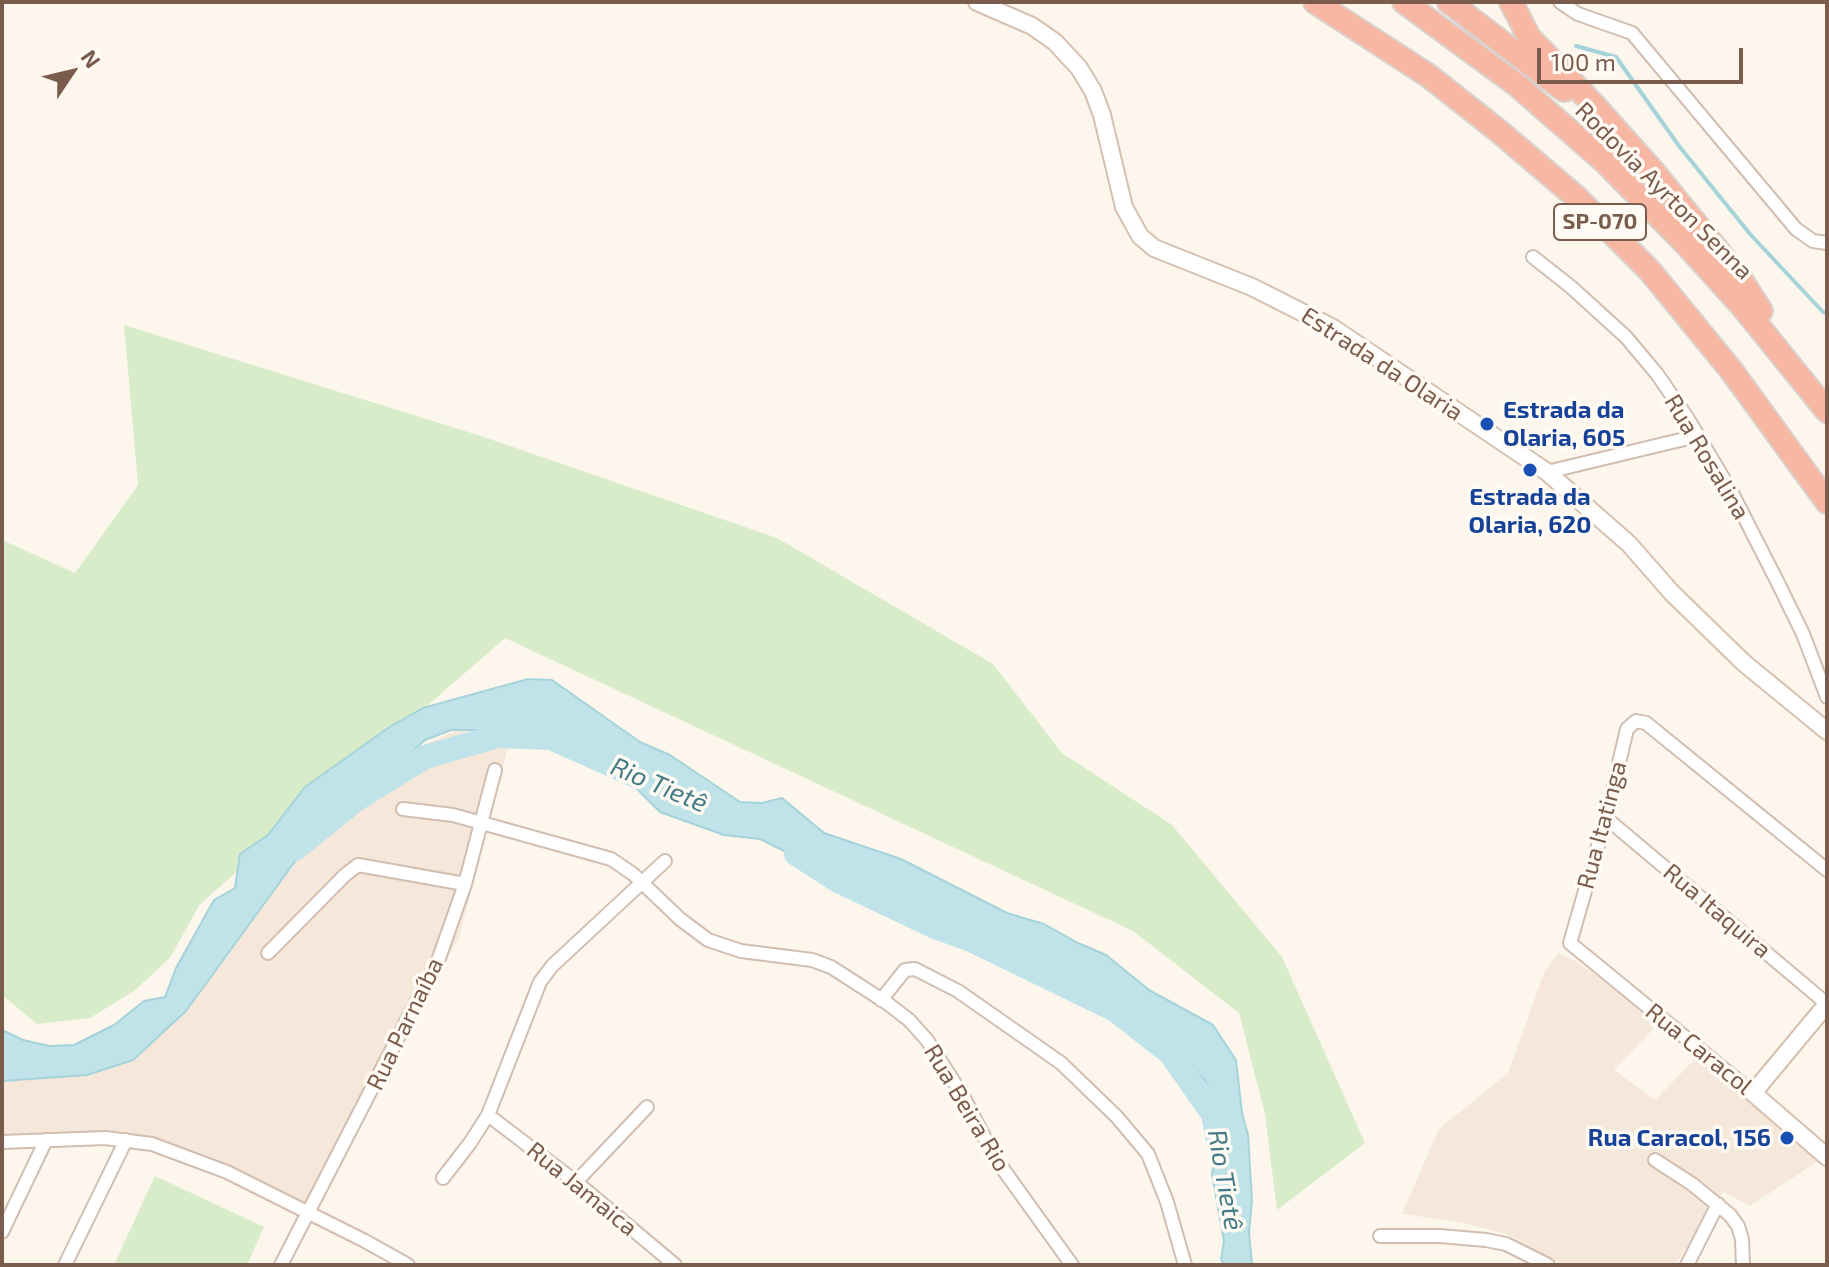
<!DOCTYPE html>
<html>
<head>
<meta charset="utf-8">
<style>
  body { margin:0 }
  #map { position:relative; width:1829px; height:1267px; overflow:hidden; background:#fdf6ec; font-family:"Exo 2",sans-serif }
  canvas { display:block }
  .frame { position:absolute; inset:0; border:4px solid #7a5c4d; pointer-events:none }
  .north { position:absolute; left:32px; top:32px; width:80px; height:80px; -webkit-text-stroke:6px #fffaf3; paint-order:stroke; rotate:55deg; font-size:22px; font-weight:700; line-height:32px; text-align:center; color:#7a5c4d }
  .north::after { content:''; display:block; margin:auto; width:28px; height:36px; background:#7a5c4d; clip-path:polygon(50% 0,100% 100%,50% 72%,0 100%) }
  .scale { position:absolute; left:1537px; top:48px; width:206px; height:36px; box-sizing:border-box; border:4px solid #7a5c4d; border-top:0; padding-left:10px; font-size:24px; line-height:28px; white-space:nowrap; color:#7a5c4d; -webkit-text-stroke:6px #fffaf3; paint-order:stroke }
</style>
</head>
<body>
<div id="map">
<canvas width="1829" height="1267"></canvas>
<div class="frame"></div>
<div class="north">N</div>
<div class="scale">100 m</div>
</div>
<script>
const c = document.querySelector('canvas').getContext('2d');
c.lineJoin = 'round';
function fill(path, color) {
  c.fillStyle = color;
  c.fill(path, 'evenodd');
}
function shape(rows) {
  const path = new Path2D();
  for (const r of rows) {
    path.moveTo(r[0], r[1]);
    for (let i = 2; i < r.length; i += 2) path.lineTo(r[i], r[i + 1]);
  }
  return path;
}
function strokePath(path, color, width, dash) {
  c.strokeStyle = color;
  c.lineWidth = width;
  c.lineCap = dash ? 'butt' : 'round';
  c.setLineDash(dash || []);
  c.stroke(path);
}
function drawText(font, color, halo, rows, align = 'center') {
  c.font = font + ' "Exo 2",sans-serif';
  c.lineWidth = 7;
  c.setLineDash([]);
  c.textBaseline = 'middle';
  c.strokeStyle = halo;
  c.fillStyle = color;
  for (const [text, x, y, turn = 0] of rows) {
    c.save();
    c.translate(x, y);
    c.rotate((+turn || 0) * Math.PI / 180);
    c.textAlign = isNaN(turn) ? turn : align;
    if (halo) c.strokeText(text, 0, 0);
    c.fillText(text, 0, 0);
    c.restore();
  }
}
fill(shape([
  [514,724,459,938,306,1209,154,1140,2,1141,2,1059,146,1032,331,805,422,746,455,731],
  [1558,953,1575,961,1661,1021,1614,1070,1655,1100,1699,1055,1823,1158,1750,1206,1723,1192,1675,1265,1562,1265,1507,1234,1460,1222,1402,1214,1439,1129,1508,1073,1544,973]
]), '#f5e8da');
fill(shape([
  [124,325,481,436,777,538,993,664,1062,753,1172,825,1282,957,1365,1143,1277,1210,1265,1114,1239,1013,1133,931,505,638,200,904,170,958,134,991,90,1018,37,1024,2,995,2,540,75,573,138,485],
  [155,1176,264,1227,247,1265,114,1265]
]), '#d8ecc9');
const water = shape([
  [528,679,552,680,640,742,670,755,740,802,762,803,782,798,824,833,901,859,1007,913,1044,924,1078,943,1106,955,1149,990,1213,1025,1236,1060,1242,1113,1248,1135,1252,1200,1249,1232,1252,1265,1224,1265,1221,1259,1224,1241,1212,1174,1216,1150,1209,1115,1213,1100,1205,1081,1191,1064,1167,1047,1155,1046,1123,1007,1101,1007,1061,992,1048,967,838,878,760,839,724,835,660,812,612,764,539,730,451,730,425,740,385,776,320,827,186,1011,133,1060,87,1075,2,1081,2,1030,23,1040,49,1046,74,1045,114,1025,144,1001,165,997,176,968,214,900,235,888,240,854,268,835,305,787,391,726,423,708,528,679]
]);
fill(water, '#bfe3e8');
strokePath(water, '#a5d3da', 2);
strokePath(shape([
  [1576,46,1616,57,1679,146,1750,234,1823,312,1827,313]
]), '#a5d3da', 4);
strokePath(shape([
  [295,849,357,799,425,757,498,736,551,738,645,780],
  [796,854,838,881,935,927,971,940,1115,1010,1170,1053,1213,1114,1218,1141]
]), '#bfe3e8', 24);
const minor = shape([
  [1560,2,1578,14,1632,33,1796,229,1813,241,1827,243],
  [1533,257,1571,287,1626,337,1657,374,1688,419,1731,491,1777,581,1803,634,1827,697],
  [1547,472,1697,436],
  [403,809,453,815,611,859,633,874,680,919,708,940,741,951,812,960,831,967,887,1003,909,1020,927,1040,963,1096,995,1158,1072,1265],
  [1606,818,1827,1004],
  [268,953,345,875,358,865,465,884],
  [881,1000,905,970,915,969,958,991,1061,1063,1117,1117,1148,1154,1167,1202,1185,1265],
  [1753,1093,1570,943,1606,818,1627,729,1636,721,1646,723,1827,870],
  [488,1115,576,1182,675,1265],
  [2,1142,105,1138,152,1144,227,1172,365,1241,408,1265],
  [1655,1160,1692,1184,1730,1215,1738,1226,1742,1239,1743,1265],
  [443,1178,470,1143,488,1115,540,982,552,966,665,861],
  [576,1182,647,1107],
  [2,1232,46,1140],
  [1380,1236,1440,1236,1486,1240,1506,1244,1548,1265],
  [65,1265,126,1140],
  [281,1265,439,958,465,884,495,770],
  [1687,1265,1718,1204]
]);
const secondary = shape([
  [977,2,1032,26,1055,42,1079,68,1093,91,1102,115,1124,207,1140,236,1154,248,1252,287,1333,328,1547,472,1629,544,1672,593,1744,663,1827,731],
  [1827,1004,1753,1093,1827,1157]
]);
const motorway = shape([
  [1315,2,1429,76,1501,133,1576,197,1650,271,1731,370,1827,502],
  [1404,2,1517,85,1605,162,1685,243,1742,306,1827,411],
  [1449,2,1564,90],
  [1511,2,1529,37,1593,104,1653,171,1740,278,1761,311]
]);
strokePath(minor, '#d1beb0', 16);
strokePath(secondary, '#d6c0b0', 20);
strokePath(motorway, '#dad1cd', 26);
strokePath(minor, '#fff', 12);
strokePath(secondary, '#fff', 16);
strokePath(motorway, '#f7b7a3', 22);
for (const [x, y, r, color] of [
  [1487,424,8,"#1a4fb4"],
  [1530,470,8,"#1a4fb4"],
  [1787,1138,8,"#1a4fb4"]
]) {
  const dot = new Path2D();
  dot.arc(x, y, r, 0, 2 * Math.PI);
  c.fillStyle = color;
  c.fill(dot);
  strokePath(dot, '#fffaf3', 3);
}
for (const [x, y, w] of [
  [1600,222,92]
]) {
  const box = new Path2D();
  box.roundRect(x - w / 2, y - 18, w, 36, 6);
  c.fillStyle = '#fffaf3';
  c.fill(box);
  strokePath(box, '#7a5c4d', 2);
}
drawText('bold 22px', '#7a5c4d', null, [
  ["SP-070",1600,222]
]);
drawText('24px', '#7a5c4d', '#fffaf3', [
  ["Rodovia Ayrton Senna",1664,191,45],
  ["Estrada da Olaria",1382,364,33],
  ["Rua Rosalina",1707,457,59],
  ["Rua Itatinga",1602,825,-75],
  ["Rua Itaquira",1717,911,40],
  ["Rua Parnaíba",405,1024,-64],
  ["Rua Caracol",1699,1049,39],
  ["Rua Beira Rio",967,1108,59],
  ["Rua Jamaica",582,1189,39]
]);
drawText('bold 24px', '#164399', '#fffaf3', [
  ["Estrada da",1503,410],
  ["Olaria, 605",1503,438],
  ["Estrada da",1530,497,"center"],
  ["Olaria, 620",1530,525,"center"],
  ["Rua Caracol, 156",1771,1138,"right"]
], 'left');
drawText('italic 26px', '#437c86', '#fffaf3', [
  ["Rio Tietê",659,785,23],
  ["Rio Tietê",1225,1180,80]
]);
</script>
</body>
</html>
